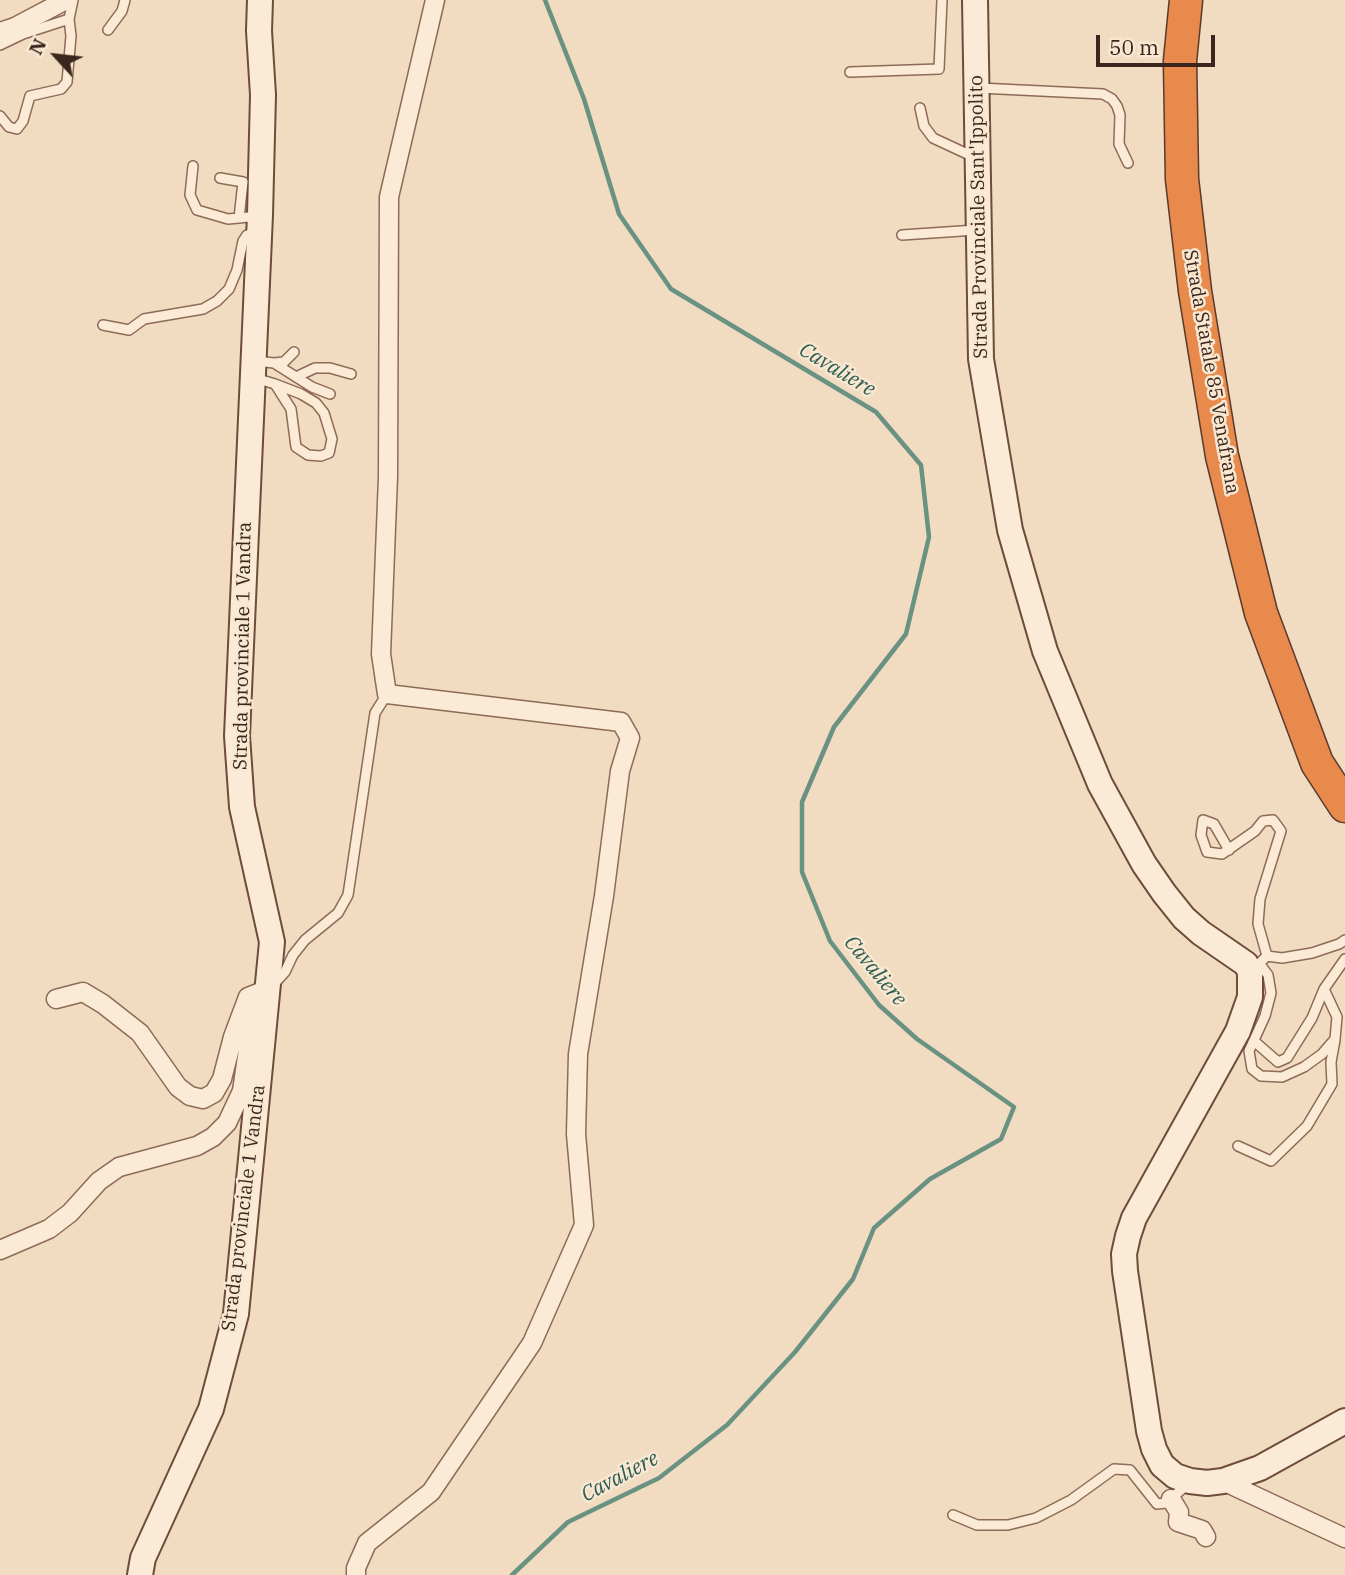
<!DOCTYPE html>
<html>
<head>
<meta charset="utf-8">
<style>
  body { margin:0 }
  #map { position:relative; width:1345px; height:1575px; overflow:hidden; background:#f1dbc1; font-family:"IBM Plex Serif",serif }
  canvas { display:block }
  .north { position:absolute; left:21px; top:21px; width:70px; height:70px; -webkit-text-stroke:5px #f8e7d1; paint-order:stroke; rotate:297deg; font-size:19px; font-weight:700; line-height:28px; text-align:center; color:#3b261d }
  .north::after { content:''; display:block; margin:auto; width:24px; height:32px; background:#3b261d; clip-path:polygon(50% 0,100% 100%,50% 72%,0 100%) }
  .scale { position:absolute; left:1096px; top:35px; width:119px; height:32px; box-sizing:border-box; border:4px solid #3b261d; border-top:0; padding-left:9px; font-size:21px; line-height:24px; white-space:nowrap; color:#3b261d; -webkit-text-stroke:5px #f8e7d1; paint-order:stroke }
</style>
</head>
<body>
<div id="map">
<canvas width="1345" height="1575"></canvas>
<div class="north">N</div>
<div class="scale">50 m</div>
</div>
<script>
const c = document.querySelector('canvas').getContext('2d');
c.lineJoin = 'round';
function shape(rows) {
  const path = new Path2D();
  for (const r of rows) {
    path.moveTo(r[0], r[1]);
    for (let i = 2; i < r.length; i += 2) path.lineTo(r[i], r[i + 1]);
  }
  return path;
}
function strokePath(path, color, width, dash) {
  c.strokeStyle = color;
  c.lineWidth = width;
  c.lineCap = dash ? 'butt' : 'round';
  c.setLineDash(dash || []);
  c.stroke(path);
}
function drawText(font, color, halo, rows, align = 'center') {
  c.font = font + ' "IBM Plex Serif",serif';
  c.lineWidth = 5;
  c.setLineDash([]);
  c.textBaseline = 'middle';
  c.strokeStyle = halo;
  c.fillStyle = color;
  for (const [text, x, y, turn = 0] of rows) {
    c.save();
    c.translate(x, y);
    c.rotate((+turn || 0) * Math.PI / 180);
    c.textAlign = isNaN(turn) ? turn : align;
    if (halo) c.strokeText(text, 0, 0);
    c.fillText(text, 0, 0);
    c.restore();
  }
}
strokePath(shape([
  [512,1575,568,1522,659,1478,727,1425,795,1352,853,1279,874,1228,930,1179,1001,1139,1014,1107,917,1039,879,1005,830,941,802,872,802,802,834,727,906,634,929,537,921,465,876,412,671,289,619,214,584,99,545,0]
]), '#6a9282', 4.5);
const lane = shape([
  [108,30,122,11,125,0],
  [0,45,23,34,69,19],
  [850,72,939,69,942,0],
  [979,88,1103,94,1112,99,1117,106,1120,115,1119,144,1128,163],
  [920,108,924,126,933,138,976,158],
  [0,116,9,127,17,129,23,121,30,96,61,89,67,82,71,36,69,19,73,0],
  [193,166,190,195,197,210,228,219,239,218],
  [220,178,243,182,239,218,258,216],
  [902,235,976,230],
  [103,325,129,330,144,319,203,309,217,301,229,289,237,270,243,241,247,235,257,232],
  [256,361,274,363,312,387,330,394],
  [274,363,284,362,294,352],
  [296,377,315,368,330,368,351,374],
  [255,378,275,384,301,394,316,403,324,413,332,439,329,453,321,456,308,455,296,447,291,409,275,384],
  [1229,850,1214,824,1203,820,1201,835,1207,852,1222,854,1255,831,1263,821,1273,820,1281,831,1260,899,1258,924,1267,956,1251,971],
  [1267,956,1282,958,1312,953,1339,944,1345,940],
  [1259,963,1268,975,1271,993,1265,1016,1249,1051,1252,1069,1261,1076,1282,1077,1304,1067,1322,1054,1335,1039,1337,1017,1324,989,1345,959],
  [275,983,285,972,293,955,305,940,338,913,348,895,375,713,387,694],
  [1254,1041,1278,1062,1287,1058,1312,1018,1324,989],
  [1238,1146,1271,1161,1307,1126,1332,1084,1331,1062,1335,1040],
  [953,1515,977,1525,1008,1525,1036,1518,1071,1500,1114,1469,1130,1470,1157,1504,1166,1503,1189,1483]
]);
const street = shape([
  [0,32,15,27,66,0],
  [56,999,83,992,103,1004,140,1033,178,1087,190,1096,203,1099,214,1093,222,1079,233,1037,248,997,268,989],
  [0,1250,49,1229,70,1213,99,1181,119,1167,197,1146,213,1137,227,1123,242,1091,254,1009],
  [1223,1481,1345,1538],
  [1171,1499,1179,1512,1178,1522,1202,1530,1206,1537],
  [356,1575,356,1568,367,1543,431,1492,532,1343,584,1225,576,1134,578,1054,604,896,620,771,630,738,621,722,387,694,381,654,388,477,389,197,435,0]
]);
const secondary = shape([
  [975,0,981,359,1010,530,1045,651,1100,784,1144,864,1164,893,1184,918,1201,933,1246,964,1250,972,1250,997,1238,1031,1134,1218,1128,1236,1124,1254,1125,1271,1149,1431,1154,1449,1162,1465,1175,1476,1190,1481,1207,1483,1223,1481,1260,1468,1345,1421],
  [140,1575,143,1558,211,1409,236,1314,272,942,242,807,237,736,260,215,263,95,259,31,260,0]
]);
const highway = shape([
  [1186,0,1180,61,1182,179,1195,291,1222,456,1261,613,1317,763,1345,806]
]);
strokePath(lane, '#8d6b57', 12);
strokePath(street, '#8d6b57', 21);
strokePath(secondary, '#6e4c3a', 28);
strokePath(highway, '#5a3a2c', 35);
strokePath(lane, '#fbead5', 9);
strokePath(street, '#fbead5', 18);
strokePath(secondary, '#fbead5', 24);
strokePath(highway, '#e78a4b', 32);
drawText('19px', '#3b261d', '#f8e7d1', [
  ["Strada Provinciale Sant'Ippolito",979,217,-91],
  ["Strada Statale 85 Venafrana",1211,372,80],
  ["Strada provinciale 1 Vandra",243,646,-89],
  ["Strada provinciale 1 Vandra",244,1208,-83]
]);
drawText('italic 21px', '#2b5c51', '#f8e7d1', [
  ["Cavaliere",837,370,31],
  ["Cavaliere",875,971,50],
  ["Cavaliere",620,1477,-28]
]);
</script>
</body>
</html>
